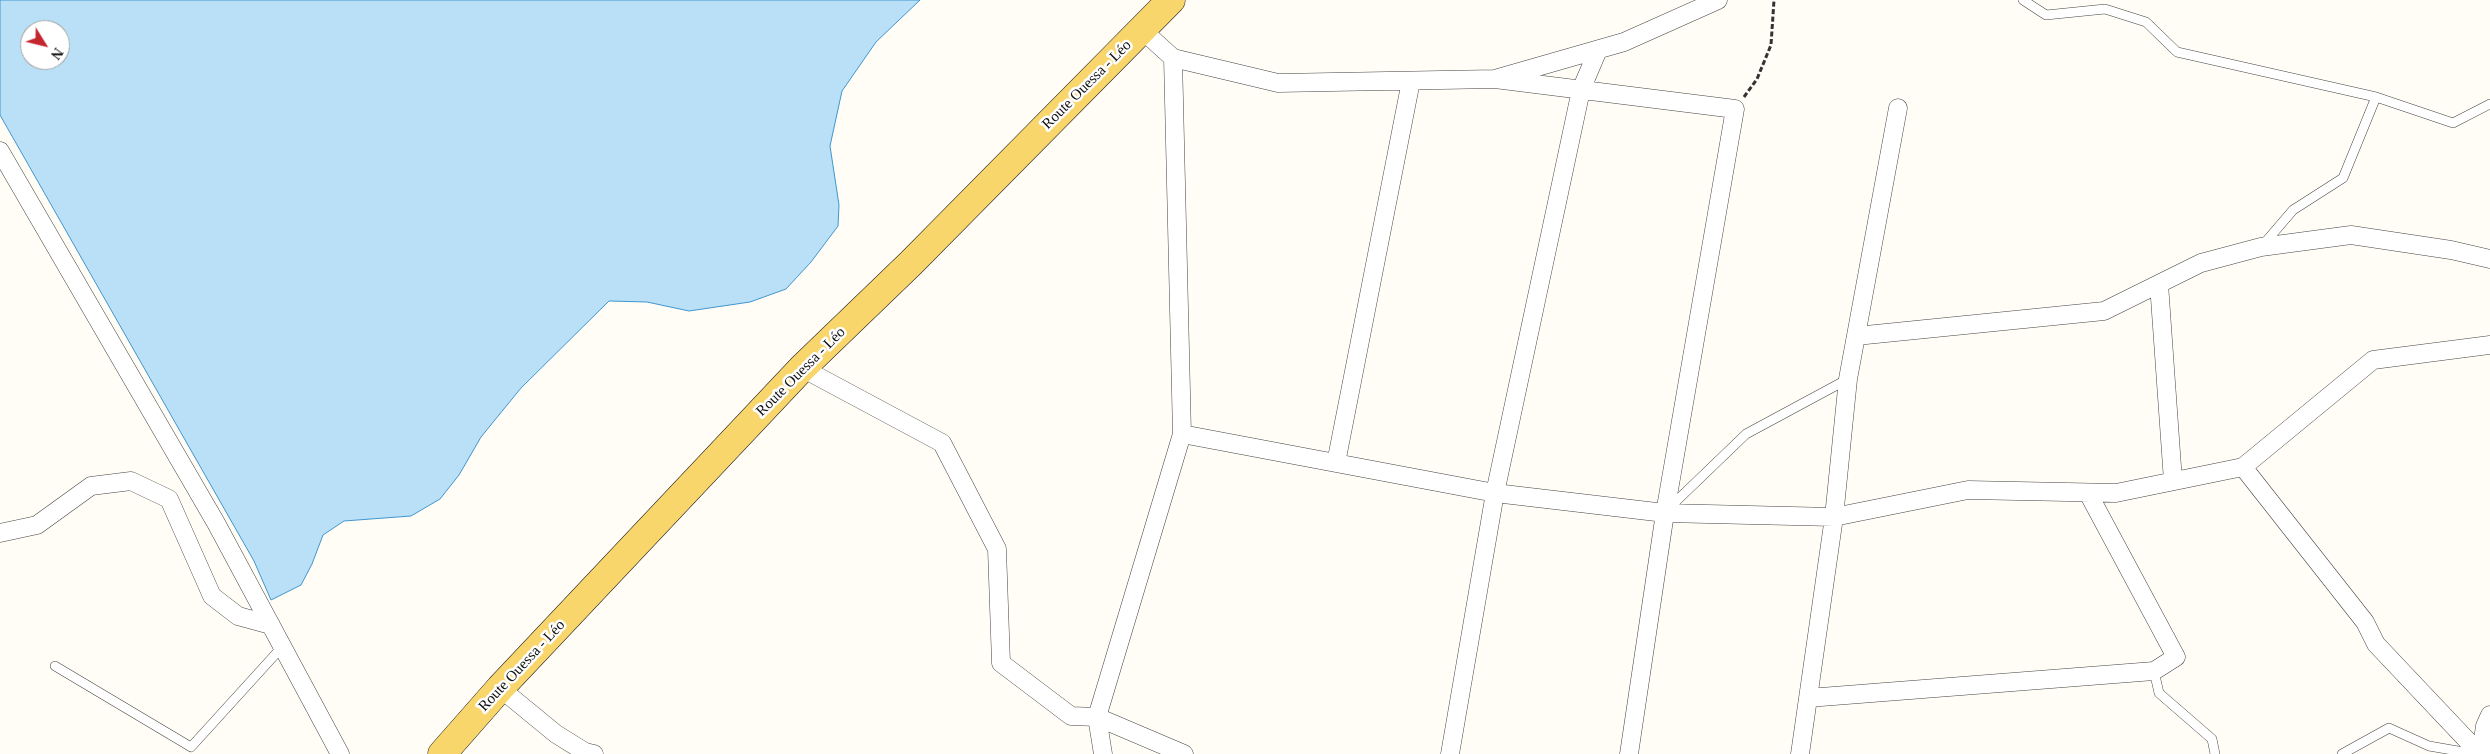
<!DOCTYPE html>
<html>
<head>
<meta charset="utf-8">
<style>
  body { margin:0 }
  #map { position:relative; width:2490px; height:754px; overflow:hidden; background:#fffdf5; font-family:Georgia,serif }
  canvas { display:block }
  .north { position:absolute; left:20px; top:20px; width:50px; height:50px; box-sizing:border-box; background:#fff; border:1px solid #a0a0a0; border-radius:50%; rotate:126deg; font-size:14px; font-weight:700; line-height:20px; text-align:center; color:#111 }
  .north::after { content:''; display:block; margin:auto; width:18px; height:22px; background:#c4262e; clip-path:polygon(50% 0,100% 100%,50% 72%,0 100%) }
</style>
</head>
<body>
<div id="map">
<canvas width="2490" height="754"></canvas>
<div class="north">N</div>
</div>
<script>
const c = document.querySelector('canvas').getContext('2d');
c.lineJoin = 'round';
function fill(path, color) {
  c.fillStyle = color;
  c.fill(path, 'evenodd');
}
function shape(rows) {
  const path = new Path2D();
  for (const r of rows) {
    path.moveTo(r[0], r[1]);
    for (let i = 2; i < r.length; i += 2) path.lineTo(r[i], r[i + 1]);
  }
  return path;
}
function strokePath(path, color, width, dash) {
  c.strokeStyle = color;
  c.lineWidth = width;
  c.lineCap = dash ? 'butt' : 'round';
  c.setLineDash(dash || []);
  c.stroke(path);
}
function drawText(font, color, halo, rows, align = 'center') {
  c.font = font + ' Georgia,serif';
  c.lineWidth = 5;
  c.setLineDash([]);
  c.textBaseline = 'middle';
  c.strokeStyle = halo;
  c.fillStyle = color;
  for (const [text, x, y, turn = 0] of rows) {
    c.save();
    c.translate(x, y);
    c.rotate((+turn || 0) * Math.PI / 180);
    c.textAlign = isNaN(turn) ? turn : align;
    if (halo) c.strokeText(text, 0, 0);
    c.fillText(text, 0, 0);
    c.restore();
  }
}
const water = shape([
  [0,0,920,0,876,42,842,91,830,146,839,205,838,226,811,262,786,289,750,302,689,311,647,302,609,301,521,388,481,437,459,475,440,499,411,516,344,521,323,535,312,564,301,585,271,600,254,561,0,115,0,0],
  [30,30,60,30,60,60,30,60,30,30]
]);
fill(water, '#b9e0f7');
strokePath(water, '#3f96cf', 1);
const service = shape([
  [2023,0,2046,15,2105,9,2146,22,2177,52,2376,97,2453,123,2490,104],
  [2263,245,2293,210,2343,178,2376,97],
  [1668,509,1746,434,1848,379],
  [55,666,191,747,282,647],
  [2154,671,2159,693,2212,739,2215,754],
  [2342,754,2389,728,2429,746,2475,754]
]);
const minor = shape([
  [1173,58,1278,83,1495,79,1624,42,1718,0],
  [1495,79,1735,109,1665,513,1629,754],
  [0,151,216,523,340,754],
  [2159,284,2173,481],
  [1856,336,2104,311,2201,263,2261,247,2351,235,2451,250,2490,259],
  [802,368,942,443,997,549,1001,663,1071,716,1097,717,1184,754],
  [1182,434,1495,493,1665,513,1834,517,1968,490,2116,493,2243,467,2373,360,2490,345],
  [1336,463,1411,81],
  [2243,467,2365,622,2376,644,2480,754],
  [0,533,37,525,91,486,131,481,169,499,212,596,238,616,271,625],
  [500,688,556,734,585,752,594,754],
  [1808,698,2154,671,2176,657,2088,493],
  [1103,754,1097,717,1182,434,1173,58,1141,29],
  [1450,754,1495,493,1581,90,1598,50],
  [1800,754,1834,517,1848,379,1898,108],
  [2481,754,2485,726,2490,715]
]);
const primary = shape([
  [442,754,500,688,802,368,911,263,1171,0]
]);
strokePath(service, '#444', 10);
strokePath(minor, '#444', 19);
strokePath(primary, '#222', 29);
strokePath(shape([
  [1744,97,1757,79,1771,45,1774,0]
]), '#333', 3, [5, 2.5]);
strokePath(service, '#fff', 9);
strokePath(minor, '#fff', 18);
strokePath(primary, '#f9d66b', 28);
drawText('15px', '#111', '#fff', [
  ["Route Ouessa - Léo",1087,85,-45],
  ["Route Ouessa - Léo",801,372,-45],
  ["Route Ouessa - Léo",522,666,-47]
]);
</script>
</body>
</html>
